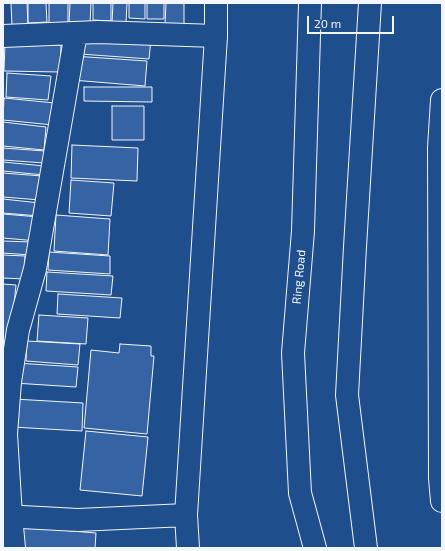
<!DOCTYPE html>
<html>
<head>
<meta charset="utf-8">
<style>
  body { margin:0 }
  #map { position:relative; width:445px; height:551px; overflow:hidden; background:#1f4e8c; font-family:"Exo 2",sans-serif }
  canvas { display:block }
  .frame { position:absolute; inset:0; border:4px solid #f2f6ff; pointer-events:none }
  .scale { position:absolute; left:307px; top:16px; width:87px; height:18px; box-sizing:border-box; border:2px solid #f2f6ff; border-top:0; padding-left:5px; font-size:12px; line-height:14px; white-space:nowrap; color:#f2f6ff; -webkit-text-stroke:3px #1f4e8c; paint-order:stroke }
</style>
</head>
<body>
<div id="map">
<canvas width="445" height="551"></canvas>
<div class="frame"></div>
<div class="scale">20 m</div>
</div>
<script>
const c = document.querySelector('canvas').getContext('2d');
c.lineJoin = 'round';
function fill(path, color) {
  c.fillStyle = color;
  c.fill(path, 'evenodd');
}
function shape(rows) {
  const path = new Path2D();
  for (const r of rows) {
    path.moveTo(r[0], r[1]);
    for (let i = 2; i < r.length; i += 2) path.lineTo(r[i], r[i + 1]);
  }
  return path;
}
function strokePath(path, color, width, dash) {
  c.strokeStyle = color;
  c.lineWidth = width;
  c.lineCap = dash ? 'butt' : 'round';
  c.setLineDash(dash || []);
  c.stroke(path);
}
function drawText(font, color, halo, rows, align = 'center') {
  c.font = font + ' "Exo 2",sans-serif';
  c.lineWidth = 3;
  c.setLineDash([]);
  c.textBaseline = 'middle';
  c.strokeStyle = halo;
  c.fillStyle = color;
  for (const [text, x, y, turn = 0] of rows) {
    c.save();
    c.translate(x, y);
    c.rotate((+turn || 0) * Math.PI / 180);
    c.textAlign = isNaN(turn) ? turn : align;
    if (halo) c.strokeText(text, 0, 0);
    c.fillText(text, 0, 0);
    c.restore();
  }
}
const building = shape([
  [11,3,27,3,28,26,12,26,11,3],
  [28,3,46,3,47,22,28,23,28,3],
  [49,3,68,3,68,24,49,23,49,3],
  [70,3,91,3,90,24,69,24,70,3],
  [93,3,111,3,111,21,93,20,93,3],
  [113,3,127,3,126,23,112,23,113,3],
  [129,3,145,3,145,19,129,18,129,3],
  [147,3,164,3,164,19,147,19,147,3],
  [166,3,184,3,184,25,165,24,166,3],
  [81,34,151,39,149,59,80,54,81,34],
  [5,44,61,45,60,72,4,71,5,44],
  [73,56,147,61,145,86,72,80,73,56],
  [7,73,51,76,48,100,6,97,7,73],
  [84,87,152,87,152,102,84,101,84,87],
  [4,98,55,103,53,125,3,120,4,98],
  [112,106,144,106,144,140,112,140,112,106],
  [3,122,46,127,44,150,3,146,3,122],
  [72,145,138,148,137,181,71,178,72,145],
  [3,148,45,151,44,163,3,160,3,148],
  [3,162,45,166,44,175,3,171,3,162],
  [3,173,42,176,40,200,3,197,3,173],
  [71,180,114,183,111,216,69,213,71,180],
  [3,199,40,203,39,216,3,213,3,199],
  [3,214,39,217,37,241,3,238,3,214],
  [56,215,110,219,108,255,54,251,56,215],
  [3,241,31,242,30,255,3,253,3,241],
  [49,252,110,256,110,274,48,270,49,252],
  [3,255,25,256,24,279,3,278,3,255],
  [47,272,113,276,111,295,46,291,47,272],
  [3,284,16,285,6,384,3,383,3,284],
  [58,294,122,298,120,318,57,314,58,294],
  [39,315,88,318,86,344,37,341,39,315],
  [27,341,80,344,78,365,26,361,27,341],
  [120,344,151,346,151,356,154,356,147,434,84,428,91,350,119,353,120,344],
  [16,363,78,367,76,387,14,383,16,363],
  [14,399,83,403,82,431,12,427,14,399],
  [86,431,148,437,142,496,80,490,86,431],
  [23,527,96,533,95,548,21,548,23,527]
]);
fill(building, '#3563a3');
strokePath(building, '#f2f6ff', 1);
const minor = shape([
  [3,36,98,32,216,36],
  [14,548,11,516,6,434,10,382,18,330,35,269,76,33]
]);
const tertiary = shape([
  [442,100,439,148,440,478,442,501],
  [3,516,78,520,186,515],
  [188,548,186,515,216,36,216,3]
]);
const primary = shape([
  [310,3,303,231,293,353,300,493,315,548],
  [366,548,347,395,355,247,370,3]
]);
strokePath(minor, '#f2f6ff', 24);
strokePath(tertiary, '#f2f6ff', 24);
strokePath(primary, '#f2f6ff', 24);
strokePath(minor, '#1f4e8c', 22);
strokePath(tertiary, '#1f4e8c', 22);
strokePath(primary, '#1f4e8c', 22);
drawText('12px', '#f2f6ff', '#1f4e8c', [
  ["Ring Road",299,277,-85]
]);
</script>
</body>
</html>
